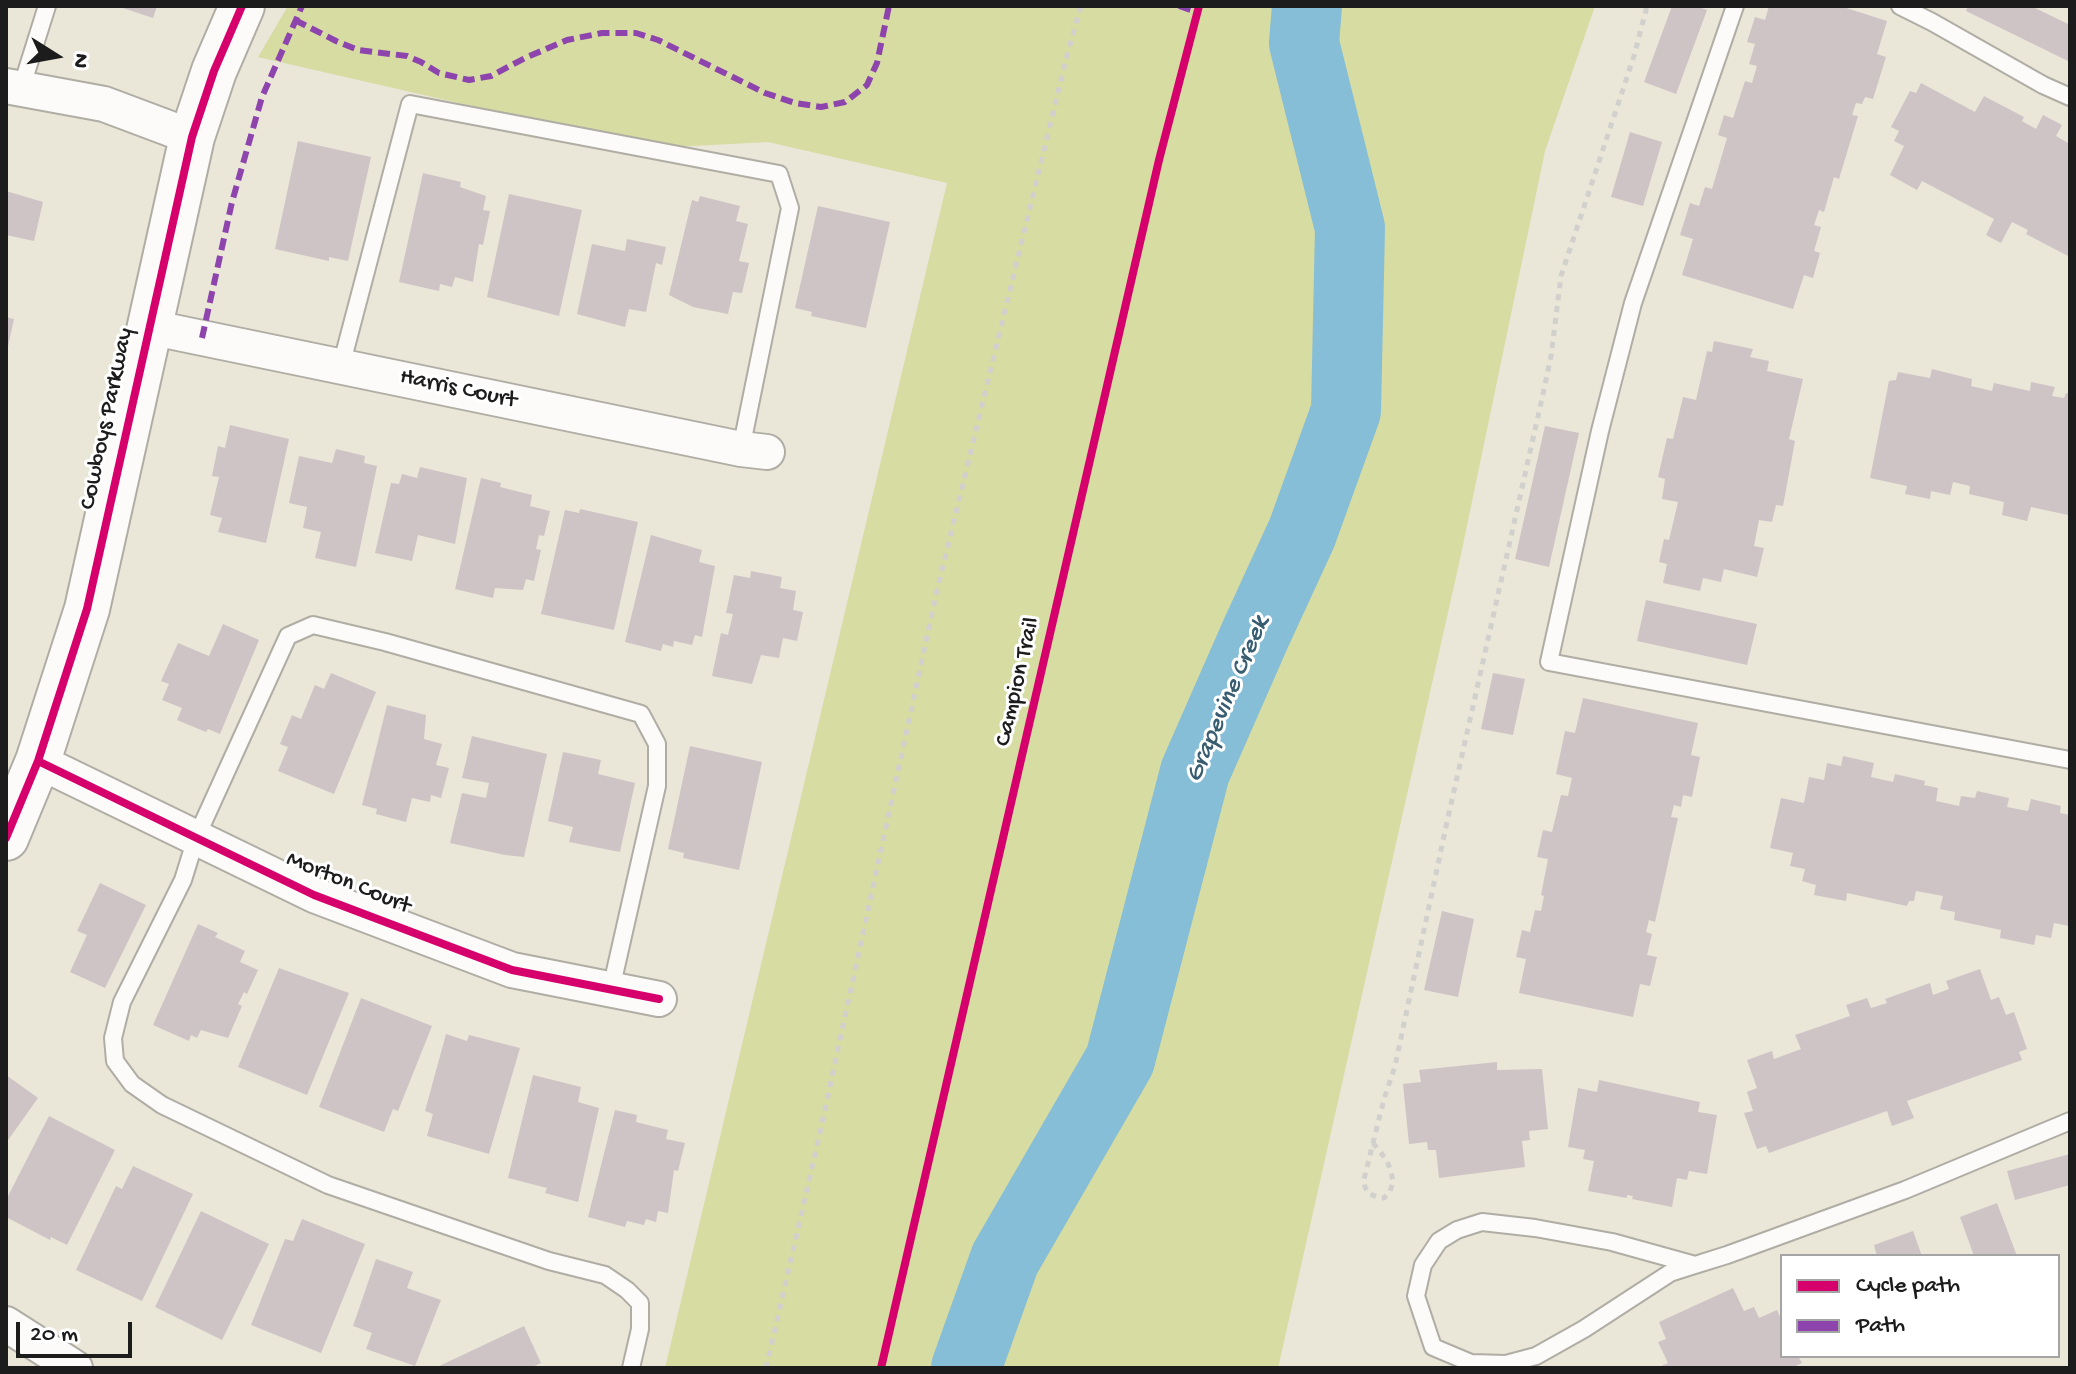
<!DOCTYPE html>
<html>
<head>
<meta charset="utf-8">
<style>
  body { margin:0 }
  #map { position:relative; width:2076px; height:1374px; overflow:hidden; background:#eae6d8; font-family:"Gochi Hand",sans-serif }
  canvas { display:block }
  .frame { position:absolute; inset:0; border:8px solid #1c1c1c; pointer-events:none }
  .legend { position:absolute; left:1780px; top:1254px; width:280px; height:104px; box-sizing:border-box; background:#fff; border:2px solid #a4a4a4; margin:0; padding:10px 14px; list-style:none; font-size:24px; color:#1c1c1c }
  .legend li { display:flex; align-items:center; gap:16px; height:40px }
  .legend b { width:40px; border:2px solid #a4a4a4 }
  .north { position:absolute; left:16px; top:16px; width:80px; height:80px; -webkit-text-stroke:6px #fff; paint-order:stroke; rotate:101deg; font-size:22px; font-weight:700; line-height:32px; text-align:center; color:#1c1c1c }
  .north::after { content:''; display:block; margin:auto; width:28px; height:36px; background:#1c1c1c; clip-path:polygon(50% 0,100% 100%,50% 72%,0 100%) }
  .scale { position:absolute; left:16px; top:1322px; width:116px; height:36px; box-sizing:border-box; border:4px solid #1c1c1c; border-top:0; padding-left:10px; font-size:24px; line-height:28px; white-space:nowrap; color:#1c1c1c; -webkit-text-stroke:6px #fff; paint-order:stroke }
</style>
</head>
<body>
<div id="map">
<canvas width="2076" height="1374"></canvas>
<div class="frame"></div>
<ul class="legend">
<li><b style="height:10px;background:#d6006c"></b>Cycle path</li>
<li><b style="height:10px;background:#8e44ad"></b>Path</li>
</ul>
<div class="north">N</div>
<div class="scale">20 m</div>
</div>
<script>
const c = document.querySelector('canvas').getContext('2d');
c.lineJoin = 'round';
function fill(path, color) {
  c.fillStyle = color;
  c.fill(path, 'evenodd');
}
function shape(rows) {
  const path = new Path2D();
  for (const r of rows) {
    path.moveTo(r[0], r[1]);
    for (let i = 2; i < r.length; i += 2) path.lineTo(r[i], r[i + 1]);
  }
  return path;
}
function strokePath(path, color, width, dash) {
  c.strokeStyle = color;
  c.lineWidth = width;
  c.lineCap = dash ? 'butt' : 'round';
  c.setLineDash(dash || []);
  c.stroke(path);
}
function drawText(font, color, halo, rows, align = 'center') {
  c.font = font + ' "Gochi Hand",sans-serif';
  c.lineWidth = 6;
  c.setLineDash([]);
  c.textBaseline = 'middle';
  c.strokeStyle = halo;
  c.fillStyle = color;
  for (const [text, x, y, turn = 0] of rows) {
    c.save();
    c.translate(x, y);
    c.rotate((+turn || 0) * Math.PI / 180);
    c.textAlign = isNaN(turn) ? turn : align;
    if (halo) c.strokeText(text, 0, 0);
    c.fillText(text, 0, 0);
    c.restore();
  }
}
fill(shape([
  [288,6,1595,6,1545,151,1460,559,1278,1368,665,1368,947,183,768,142,655,148,258,57]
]), '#d6dca2');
strokePath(shape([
  [966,1368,1005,1259,1120,1060,1195,772,1256,633,1302,533,1346,411,1350,228,1304,43,1307,6]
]), '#86bdd7', 70);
fill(shape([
  [117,6,157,6,153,18],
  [1672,6,1696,6,1707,10,1676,94,1644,82],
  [1769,6,1840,6,1887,21,1877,54,1886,57,1873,99,1865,97,1862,104,1856,103,1852,115,1858,116,1839,179,1834,177,1824,212,1819,210,1814,225,1821,227,1814,251,1820,253,1813,278,1804,275,1793,309,1682,275,1693,239,1680,235,1690,203,1699,206,1705,187,1712,189,1727,138,1718,135,1724,115,1733,118,1745,81,1752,83,1757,66,1749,64,1755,44,1747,42,1755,17,1765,20],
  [1968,6,2031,6,2070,25,2070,62,1966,11],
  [1921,83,1975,112,1984,96,2024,117,2022,121,2036,129,2043,115,2062,125,2056,136,2070,144,2070,257,2026,234,2028,230,2012,222,2001,243,1986,235,1994,219,1922,181,1917,190,1890,175,1904,146,1894,141,1899,131,1891,127,1910,91,1916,93],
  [1630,132,1662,142,1643,206,1611,197],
  [298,141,371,157,348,261,329,257,329,261,275,249],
  [423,173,461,182,460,187,486,196,483,210,490,211,483,245,479,244,473,282,455,277,452,287,440,284,439,291,399,282],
  [6,191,43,202,34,241,6,235],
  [509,194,582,210,559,316,487,297],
  [700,196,740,206,736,221,748,224,739,261,749,263,742,293,733,292,728,314,693,307,669,295,692,200,698,202],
  [818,206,890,222,866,328,811,316,812,312,795,308],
  [627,239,666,247,662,265,656,263,646,312,629,309,625,327,577,314,592,244,625,251],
  [6,317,14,319,7,351,6,351],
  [1714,341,1753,349,1750,357,1769,361,1767,371,1803,379,1789,439,1795,441,1783,506,1776,505,1772,522,1759,520,1754,546,1764,548,1757,577,1724,569,1721,582,1703,578,1700,591,1663,583,1667,564,1659,562,1664,539,1669,540,1678,502,1662,499,1665,479,1658,477,1667,438,1673,439,1683,397,1696,400,1707,351,1712,352],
  [1932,369,1972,379,1971,386,1992,391,1994,383,2030,391,2031,382,2055,387,2052,396,2064,398,2066,393,2070,394,2070,509,2068,515,2031,507,2027,521,2002,515,2004,502,1969,494,1970,486,1953,482,1950,495,1931,491,1930,499,1905,494,1907,486,1870,478,1889,381,1896,380,1898,372,1930,378],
  [230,425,289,439,266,543,218,532,222,518,210,515,219,477,212,476,218,446,225,448],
  [1545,426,1579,433,1549,567,1515,559],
  [336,449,365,456,364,463,377,466,356,567,315,558,321,532,303,528,307,507,289,503,299,456,332,463],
  [420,467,467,478,455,544,418,535,412,561,375,553,391,483,399,484,402,474,417,478],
  [481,478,501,483,500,487,532,495,530,506,550,511,544,536,539,535,536,549,541,550,534,581,526,579,523,590,495,588,493,598,455,589],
  [580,509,638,522,614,630,541,614,565,510,579,513],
  [651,535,702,550,699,562,715,566,702,637,695,635,692,645,674,641,673,647,663,644,661,651,625,642],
  [751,571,782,577,780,588,796,591,793,610,803,612,797,641,783,638,779,658,761,655,752,684,712,676,721,633,728,635,733,614,726,613,734,575,750,578],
  [1646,600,1757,624,1747,665,1637,641],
  [223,624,259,640,220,734,208,729,206,732,177,720,182,708,162,700,169,684,161,681,178,643,209,656],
  [331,673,376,692,334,794,278,771,288,747,280,744,292,715,301,719,315,685,324,689],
  [1493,673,1525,679,1513,735,1481,729],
  [1583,698,1698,723,1691,755,1700,757,1692,797,1683,795,1681,807,1674,805,1671,817,1678,818,1655,922,1649,920,1646,932,1652,934,1647,955,1657,957,1650,986,1640,984,1633,1017,1519,993,1526,959,1516,957,1522,930,1530,932,1535,910,1541,911,1544,896,1541,895,1548,859,1537,857,1543,830,1552,832,1561,795,1568,796,1572,778,1556,774,1565,731,1575,733],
  [387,705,426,715,424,739,442,744,436,765,449,768,441,798,431,795,430,802,412,798,406,822,376,814,377,809,362,805],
  [472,736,547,754,524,857,505,855,450,843,462,793,486,798,489,783,462,778],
  [690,746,762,762,739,870,683,858,684,853,668,849],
  [563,752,601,760,598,774,635,783,620,852,569,842,573,827,548,821],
  [1843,756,1874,763,1871,777,1893,782,1895,774,1925,781,1924,785,1938,788,1936,801,1959,806,1961,796,1975,798,1977,791,2009,798,2007,807,2028,811,2031,799,2061,806,2060,813,2070,815,2069,926,2054,923,2051,938,2036,935,2034,945,2000,938,2001,930,1954,920,1955,912,1940,909,1943,896,1916,891,1914,901,1909,901,1907,906,1847,893,1846,901,1814,895,1816,885,1802,881,1805,869,1790,866,1793,853,1770,848,1781,798,1804,803,1809,777,1824,780,1827,763,1841,766],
  [100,883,146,905,105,988,70,972,87,935,77,931],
  [1442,911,1474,919,1458,997,1424,990],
  [198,924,218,933,215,937,245,951,240,962,258,970,247,994,244,992,238,1004,242,1006,228,1038,201,1030,197,1038,191,1035,189,1041,153,1025],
  [279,968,349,993,307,1095,238,1067],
  [1980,969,1991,1000,1999,997,2006,1015,2014,1012,2027,1049,2019,1052,2022,1060,1907,1101,1914,1118,1892,1126,1887,1111,1769,1153,1766,1146,1757,1149,1744,1113,1753,1111,1747,1092,1757,1088,1747,1060,1772,1051,1774,1059,1801,1049,1795,1035,1850,1016,1846,1005,1867,998,1871,1008,1887,1003,1885,999,1930,983,1933,995,1949,989,1946,981],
  [361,998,432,1026,398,1111,393,1109,384,1132,319,1107],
  [446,1034,467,1041,469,1035,520,1048,489,1154,427,1136,433,1114,425,1111],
  [1497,1062,1497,1070,1542,1069,1548,1129,1529,1131,1530,1140,1522,1141,1525,1167,1439,1178,1436,1150,1428,1150,1427,1142,1409,1144,1403,1084,1421,1082,1419,1070],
  [6,1075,38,1098,6,1143],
  [533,1075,581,1087,578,1102,599,1108,578,1202,545,1193,547,1188,508,1178],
  [1599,1080,1700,1102,1698,1112,1717,1115,1707,1174,1689,1171,1687,1180,1677,1178,1672,1207,1632,1199,1633,1196,1627,1195,1627,1198,1588,1191,1594,1161,1583,1159,1585,1150,1568,1147,1578,1088,1597,1092],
  [615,1110,637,1115,636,1122,668,1130,666,1139,685,1143,678,1171,674,1170,668,1213,658,1211,656,1222,646,1219,644,1225,627,1221,625,1227,588,1217],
  [49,1116,115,1150,67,1245,51,1237,50,1240,6,1217,6,1200],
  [2070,1154,2070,1185,2015,1200,2007,1171],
  [133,1166,193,1194,142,1301,76,1270,116,1186,122,1189],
  [1997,1203,2017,1256,1974,1256,1960,1217],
  [201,1211,269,1244,222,1340,155,1307],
  [302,1219,365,1244,321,1353,251,1325,285,1239,293,1241],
  [1913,1231,1922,1256,1877,1256,1874,1245],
  [376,1259,413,1272,407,1288,441,1300,415,1366,366,1349,372,1333,353,1326],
  [1733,1288,1744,1311,1754,1307,1759,1318,1777,1310,1782,1321,1782,1356,1798,1356,1802,1363,1791,1368,1657,1368,1668,1363,1658,1342,1666,1339,1659,1322],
  [524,1326,541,1363,530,1368,435,1368]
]), '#cec4c6');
const lane = shape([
  [1735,6,1633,303,1600,431,1549,662,2070,760],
  [1900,6,1932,22,2043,85,2070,97],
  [21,89,47,6],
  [341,366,410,104,779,174,790,208,741,449],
  [611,989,657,786,657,744,641,714,385,642,313,625,288,636,196,838,183,880,122,1002,113,1038,115,1061,132,1084,162,1105,328,1185,549,1261,605,1275,627,1290,640,1303,640,1329,631,1368],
  [1695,1265,1612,1242,1535,1228,1482,1222,1457,1230,1439,1241,1423,1265,1416,1296,1433,1347,1471,1363,1506,1364,1536,1356,1584,1329,1670,1273,1695,1265,1727,1255,1905,1190,2070,1121]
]);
const street = shape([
  [6,86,104,104,192,137],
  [149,327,741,449,767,452],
  [38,761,314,895,512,970,659,999],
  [6,1324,75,1368]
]);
const secondary = shape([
  [6,838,38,761,87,609,192,137,214,71,242,6]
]);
strokePath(lane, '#b0ada5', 20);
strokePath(street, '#b0ada5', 38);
strokePath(secondary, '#b0ada5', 48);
strokePath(shape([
  [1373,1143,1386,1159,1391,1171,1393,1182,1390,1192,1384,1198,1379,1198,1368,1193,1365,1187,1364,1179,1380,1115,1385,1096,1395,1066,1447,822,1543,394,1551,356,1561,276,1634,56,1647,6],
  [766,1368,819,1137,936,595,1066,59,1081,6]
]), '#d1d0cc', 5, [6, 6]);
strokePath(lane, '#fcfbf9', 16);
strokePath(street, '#fcfbf9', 34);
strokePath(secondary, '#fcfbf9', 44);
strokePath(shape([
  [1179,6,1197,12],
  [295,20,336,41,358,50,407,56,421,62,439,73,469,80,491,76,525,58,567,40,602,33,636,33,658,40,765,93,795,103,821,107,845,102,867,85,877,63,889,6],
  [202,338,232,202,262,97,302,6]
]), '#8e44ad', 6, [12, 6]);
strokePath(shape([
  [38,761,314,895,512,970,659,999],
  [6,838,38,761,87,609,192,137,214,71,242,6],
  [881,1368,1159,160,1199,6]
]), '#d6006c', 8);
drawText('24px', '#1c1c1c', '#fff', [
  ["Harris Court",458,390,12],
  ["Cowboys Parkway",108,419,-78],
  ["Campion Trail",1019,682,-77],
  ["Morton Court",348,884,22]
]);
drawText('italic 26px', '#385d70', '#fff', [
  ["Grapevine Creek",1229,700,-67]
]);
</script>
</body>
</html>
